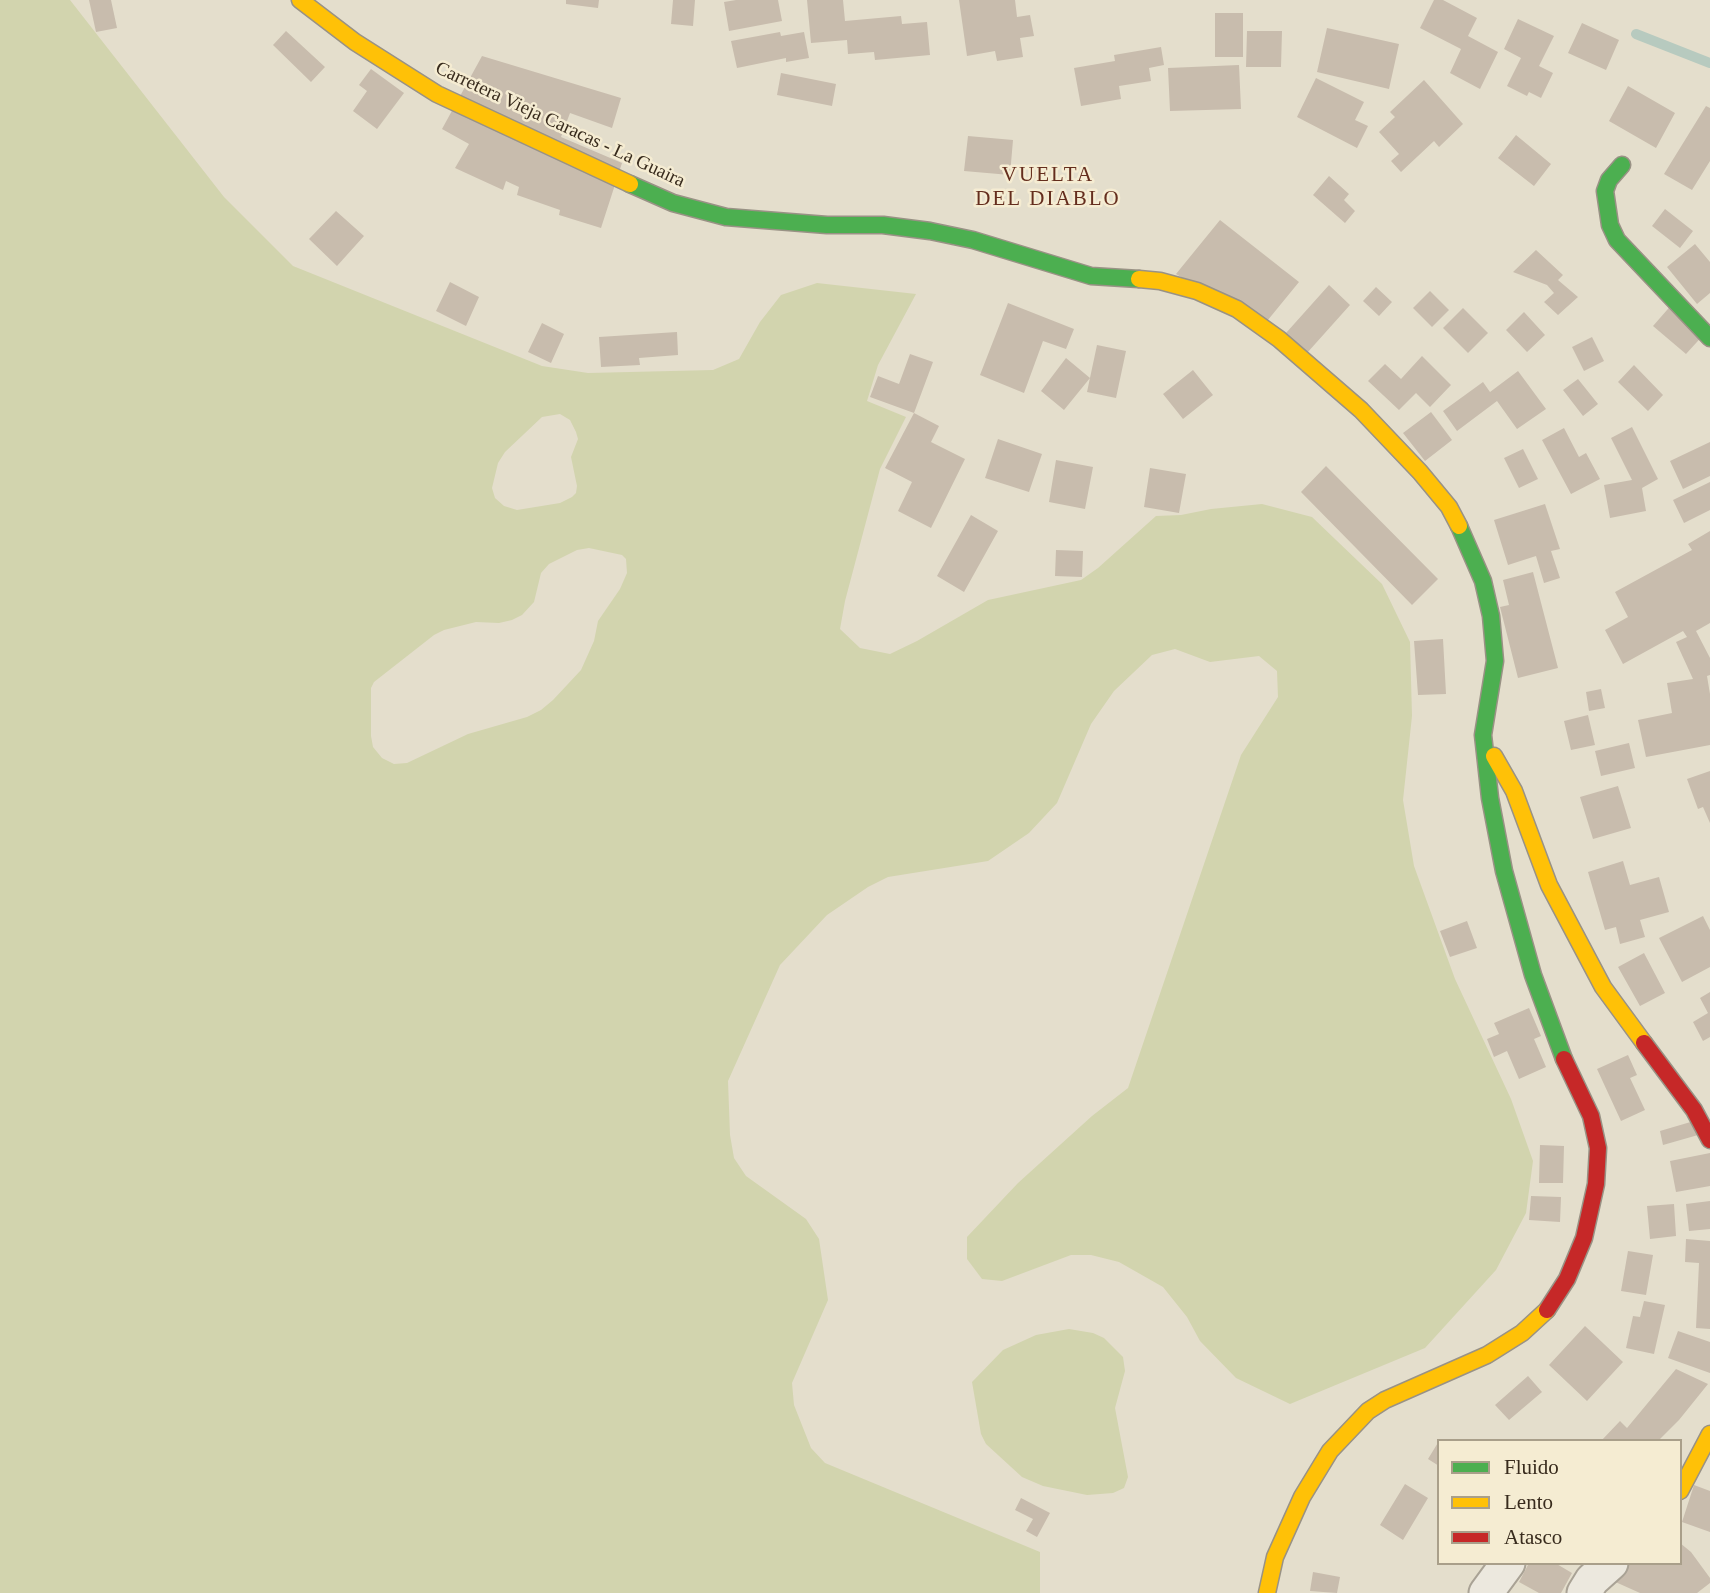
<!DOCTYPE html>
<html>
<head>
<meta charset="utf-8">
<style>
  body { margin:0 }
  #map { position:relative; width:1710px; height:1593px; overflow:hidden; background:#e4decc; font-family:"Times New Roman",serif }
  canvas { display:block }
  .legend { position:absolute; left:1437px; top:1439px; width:245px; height:126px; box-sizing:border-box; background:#f5ecd2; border:2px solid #a99f8a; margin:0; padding:9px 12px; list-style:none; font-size:21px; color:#382b1d }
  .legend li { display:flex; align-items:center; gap:14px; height:35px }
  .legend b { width:35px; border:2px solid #a99f8a }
</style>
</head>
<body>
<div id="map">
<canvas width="1710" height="1593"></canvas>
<ul class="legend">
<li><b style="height:9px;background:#4caf50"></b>Fluido</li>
<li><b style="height:9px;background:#ffc107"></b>Lento</li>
<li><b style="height:9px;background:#c62828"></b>Atasco</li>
</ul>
</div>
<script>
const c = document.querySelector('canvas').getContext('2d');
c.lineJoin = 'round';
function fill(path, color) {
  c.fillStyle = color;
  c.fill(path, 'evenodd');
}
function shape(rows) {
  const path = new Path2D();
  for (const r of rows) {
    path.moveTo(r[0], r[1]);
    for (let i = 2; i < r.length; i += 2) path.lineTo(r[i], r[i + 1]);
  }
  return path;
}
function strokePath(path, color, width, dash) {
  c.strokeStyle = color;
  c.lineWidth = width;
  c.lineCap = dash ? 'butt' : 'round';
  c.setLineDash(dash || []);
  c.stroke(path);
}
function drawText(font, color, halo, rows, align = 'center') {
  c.font = font + ' "Times New Roman",serif';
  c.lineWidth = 5;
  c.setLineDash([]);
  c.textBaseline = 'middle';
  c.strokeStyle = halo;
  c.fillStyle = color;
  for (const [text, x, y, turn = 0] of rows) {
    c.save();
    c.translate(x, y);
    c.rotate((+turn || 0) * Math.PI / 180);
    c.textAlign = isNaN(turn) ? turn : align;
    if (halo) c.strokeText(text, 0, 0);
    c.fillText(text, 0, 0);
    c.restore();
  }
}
fill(shape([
  [0,0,70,0,224,197,293,266,542,366,588,373,713,370,739,359,760,322,781,295,817,283,916,294,878,365,867,401,906,417,880,469,845,601,840,629,860,648,890,654,917,641,988,600,1081,580,1098,568,1156,516,1181,515,1211,509,1262,504,1312,517,1382,584,1410,642,1412,716,1403,800,1414,866,1455,979,1511,1099,1533,1161,1526,1213,1496,1270,1425,1348,1290,1404,1236,1378,1200,1341,1187,1317,1163,1287,1119,1262,1091,1255,1071,1255,1002,1281,982,1279,967,1259,967,1237,1018,1183,1092,1116,1128,1088,1241,755,1278,697,1277,671,1259,656,1210,662,1175,649,1152,655,1114,691,1091,724,1057,803,1029,833,988,861,888,877,868,887,827,915,780,965,728,1081,730,1135,734,1158,746,1176,806,1219,819,1239,828,1300,792,1383,794,1405,811,1448,825,1463,1040,1552,1040,1593,0,1593],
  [560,414,570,420,576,432,578,439,571,457,577,486,576,493,572,497,560,503,517,510,504,506,495,498,492,488,498,463,505,452,542,417],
  [589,548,622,555,626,559,627,573,620,589,598,621,594,641,581,670,553,700,541,710,527,717,468,734,407,763,394,764,382,758,373,747,371,736,371,688,374,682,434,635,444,630,476,622,499,623,512,620,522,615,534,602,541,573,549,564,577,550],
  [1069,1329,1093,1333,1104,1338,1123,1357,1125,1371,1115,1408,1128,1477,1124,1488,1113,1493,1087,1495,1043,1486,1022,1477,986,1444,981,1434,972,1382,1003,1350,1036,1335]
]), '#d2d4ae');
strokePath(shape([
  [1636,34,1710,63]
]), '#b7cabf', 10);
fill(shape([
  [89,0,111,0,117,28,96,32],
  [566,0,599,0,598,8,566,4],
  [673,0,695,0,693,26,671,24],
  [736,0,778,0,782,21,729,31,724,2],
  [807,0,843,0,845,21,901,16,902,24,927,22,930,55,875,60,874,52,848,54,847,40,811,43],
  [959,0,1015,0,1017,17,1030,15,1034,36,1020,38,1023,57,997,61,995,51,967,56],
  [1434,0,1443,0,1477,18,1468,36,1498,52,1480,89,1450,73,1461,49,1420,28],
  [1215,13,1243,13,1243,57,1215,57],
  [1518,19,1554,36,1539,66,1553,73,1541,98,1529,92,1527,96,1507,86,1521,58,1504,49],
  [1582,23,1619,40,1606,70,1568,53],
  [1327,28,1399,44,1389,89,1317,72],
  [286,31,325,67,311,82,273,45],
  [1247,31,1282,31,1281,67,1246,67],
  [780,32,781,36,804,32,809,58,786,62,786,58,737,68,731,41],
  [1161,47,1164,65,1149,68,1151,81,1119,86,1121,99,1081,106,1074,68,1115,61,1114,55],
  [482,56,621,98,612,128,570,113,561,137,622,163,601,228,559,215,560,210,517,195,519,187,506,181,503,190,455,168,469,144,442,129],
  [1239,65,1241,109,1170,111,1168,68],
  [371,69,404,93,377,129,353,111,367,91,359,85],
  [781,73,836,84,832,106,777,95],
  [1316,78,1364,102,1355,120,1368,126,1357,148,1297,117],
  [1424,80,1463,124,1439,147,1434,141,1401,172,1391,161,1399,154,1379,132,1395,117,1390,112],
  [1628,86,1675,113,1656,148,1609,121],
  [1706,106,1710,108,1710,161,1692,190,1664,174],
  [1516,135,1551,164,1534,186,1498,158],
  [968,136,1013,140,1010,175,964,171],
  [1329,176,1349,194,1344,200,1355,211,1345,223,1313,195],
  [1665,209,1693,231,1680,248,1652,226],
  [336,211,364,236,337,266,309,239],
  [1220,220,1299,282,1263,326,1176,274],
  [1695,244,1710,262,1710,293,1697,304,1667,267],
  [1536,250,1563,275,1558,280,1578,297,1558,315,1544,302,1554,293,1547,285,1513,272],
  [450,282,479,297,466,326,436,311],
  [1329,285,1350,305,1307,353,1286,333],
  [1376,287,1392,302,1379,316,1363,301],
  [1430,291,1449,310,1432,327,1413,308],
  [1674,302,1707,331,1686,354,1653,326],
  [1008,303,1074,329,1066,349,1043,341,1024,393,980,375],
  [1463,308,1488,333,1468,353,1443,328],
  [1524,312,1545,335,1527,352,1506,330],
  [542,323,564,334,551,363,528,352],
  [677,332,678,355,639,358,640,365,601,367,599,337],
  [1592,337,1604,361,1584,371,1572,347],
  [1097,345,1126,351,1116,398,1087,392],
  [910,354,933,362,914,413,870,397,878,376,899,384],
  [1422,356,1451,385,1430,407,1416,393,1399,410,1368,381,1385,364,1401,379],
  [1066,358,1090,378,1064,410,1041,391],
  [1634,365,1663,395,1648,411,1618,382],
  [1193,370,1213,395,1183,419,1163,394],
  [1518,371,1546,409,1517,429,1497,401,1457,431,1443,411,1483,382,1490,392],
  [1578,379,1598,404,1583,416,1563,390],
  [1431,412,1452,440,1425,461,1403,433],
  [914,413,939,426,931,442,965,459,931,528,898,511,912,482,885,468],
  [1632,427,1658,479,1642,488,1646,511,1610,518,1604,485,1632,480,1611,438],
  [1564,428,1579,457,1586,453,1600,479,1571,494,1542,440],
  [998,439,1042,454,1029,492,985,478],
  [1710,442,1710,476,1683,489,1670,461],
  [1523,449,1538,479,1519,488,1504,458],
  [1056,460,1093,467,1085,509,1049,502],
  [1326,466,1438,579,1412,605,1301,492],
  [1150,468,1186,474,1179,513,1144,507],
  [1710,482,1710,510,1684,523,1673,500],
  [1545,504,1560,549,1551,551,1560,578,1544,583,1536,556,1508,565,1494,520],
  [971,515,998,531,964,592,937,576],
  [1710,531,1710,623,1696,631,1710,658,1710,675,1707,676,1710,694,1710,745,1646,757,1638,720,1672,713,1667,683,1693,679,1676,642,1687,637,1683,631,1623,664,1605,630,1628,617,1615,592,1692,550,1688,544],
  [1056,550,1083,551,1082,577,1055,576],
  [1533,572,1558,668,1518,678,1500,607,1509,605,1503,580],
  [1443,639,1446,694,1418,695,1414,641],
  [1601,689,1605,708,1589,711,1586,692],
  [1588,715,1595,745,1571,750,1564,721],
  [1629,743,1635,768,1601,776,1595,751],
  [1710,771,1710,823,1703,807,1698,809,1687,779],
  [1618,786,1631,828,1593,839,1580,797],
  [1623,861,1630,885,1659,877,1669,912,1640,920,1645,937,1620,944,1616,927,1605,930,1588,872],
  [1703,916,1710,930,1710,967,1682,982,1659,938],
  [1467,921,1477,948,1450,957,1440,931],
  [1644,953,1665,993,1640,1006,1618,967],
  [1710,992,1710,1037,1703,1041,1693,1022,1708,1013,1700,998],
  [1529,1008,1541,1036,1534,1039,1546,1067,1519,1079,1507,1051,1494,1057,1487,1039,1499,1034,1494,1023],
  [1628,1055,1637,1075,1630,1078,1645,1110,1621,1121,1597,1069],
  [1694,1121,1698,1135,1663,1145,1660,1131],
  [1540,1145,1564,1146,1563,1183,1539,1183],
  [1710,1153,1710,1186,1676,1192,1670,1161],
  [1531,1196,1561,1197,1560,1222,1529,1220],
  [1710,1201,1710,1229,1689,1231,1686,1204],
  [1674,1204,1676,1236,1650,1239,1647,1206],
  [1686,1239,1710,1241,1710,1329,1696,1328,1699,1263,1685,1262],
  [1628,1251,1653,1255,1646,1295,1621,1291],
  [1644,1301,1665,1305,1654,1354,1626,1348,1633,1316,1640,1317],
  [1585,1326,1623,1362,1587,1401,1549,1365],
  [1678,1331,1710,1342,1710,1373,1668,1358],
  [1676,1369,1708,1384,1679,1420,1658,1441,1601,1441,1620,1421,1627,1428],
  [1528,1376,1542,1392,1509,1420,1495,1405],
  [1439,1441,1439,1466,1428,1459],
  [1405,1484,1428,1498,1403,1540,1380,1525],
  [1694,1485,1710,1491,1710,1532,1682,1522],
  [1021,1498,1050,1513,1037,1537,1026,1531,1033,1519,1015,1510],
  [1680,1543,1691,1552,1710,1578,1710,1583,1697,1593,1640,1593,1611,1580,1628,1563,1680,1563],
  [1529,1563,1555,1563,1572,1573,1561,1593,1539,1593,1519,1582],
  [1313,1572,1340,1577,1337,1593,1310,1591]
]), '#c8bcad');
const street = shape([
  [1486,1593,1508,1563],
  [1584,1593,1592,1580,1611,1563]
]);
const fast = shape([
  [1622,165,1609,180,1605,191,1610,225,1617,240,1710,338],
  [630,184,673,203,726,217,827,225,883,225,930,231,973,240,1091,276,1139,279],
  [1459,526,1483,581,1491,616,1495,661,1483,735,1490,798,1504,871,1533,975,1564,1059]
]);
const slow = shape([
  [300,0,355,42,437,94,630,184],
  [1139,279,1160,281,1197,291,1237,309,1279,339,1361,410,1420,472,1449,507,1459,526],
  [1494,756,1514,791,1549,885,1603,987,1644,1043],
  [1680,1491,1710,1434],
  [1267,1593,1275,1557,1302,1497,1330,1451,1368,1411,1385,1400,1487,1355,1522,1333,1547,1310]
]);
const jam = shape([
  [1644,1043,1694,1110,1710,1140],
  [1547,1310,1567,1279,1584,1238,1596,1184,1598,1148,1591,1116,1564,1059]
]);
strokePath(street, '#a9a295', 37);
strokePath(fast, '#999285', 19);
strokePath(slow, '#999285', 19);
strokePath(jam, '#999285', 19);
strokePath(street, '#ece8de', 33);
strokePath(fast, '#4caf50', 16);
strokePath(slow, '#ffc107', 16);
strokePath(jam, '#c62828', 16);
drawText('19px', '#382b1d', '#f5ecd2', [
  ["Carretera Vieja Caracas - La Guaira",560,125,25]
]);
c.letterSpacing = '2px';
drawText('21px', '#642d1d', '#f5ecd2', [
  ["VUELTA",1048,175],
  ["DEL DIABLO",1048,199]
]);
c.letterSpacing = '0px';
</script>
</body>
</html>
